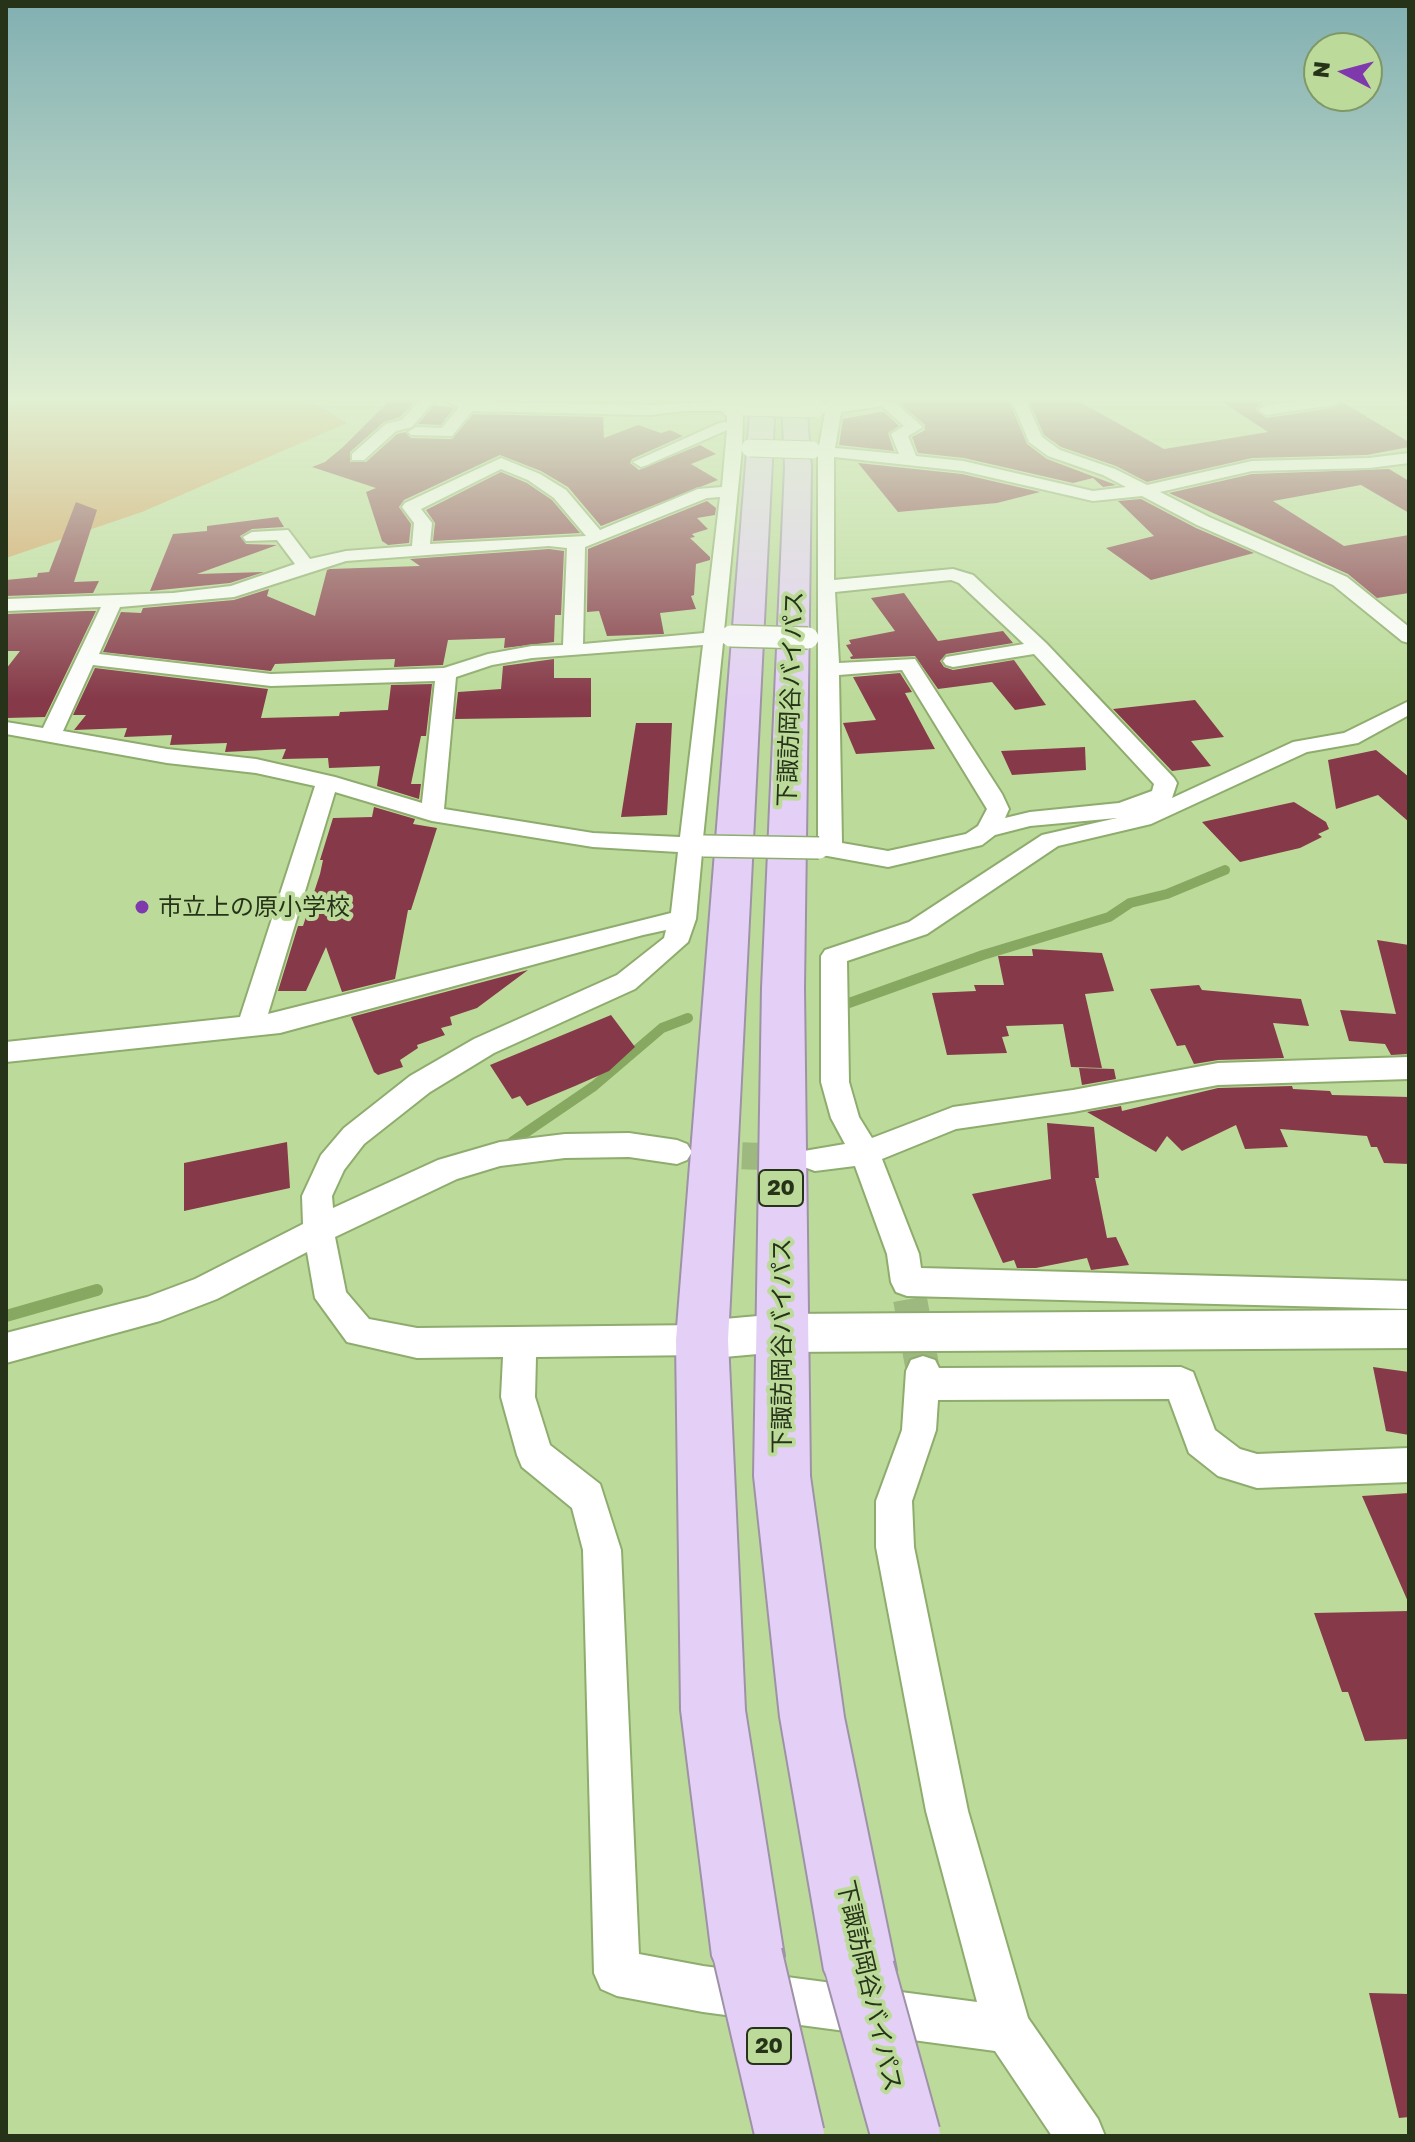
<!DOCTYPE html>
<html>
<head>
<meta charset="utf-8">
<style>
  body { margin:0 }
  #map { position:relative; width:1415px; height:2142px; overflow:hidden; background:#bcdb9a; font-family:"Golos Text",sans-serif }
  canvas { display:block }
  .frame { position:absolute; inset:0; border:8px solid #273319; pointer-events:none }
  .north { position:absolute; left:1303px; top:32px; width:80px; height:80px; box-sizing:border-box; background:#bcdb9a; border:2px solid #809866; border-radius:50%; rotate:276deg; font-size:22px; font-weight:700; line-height:32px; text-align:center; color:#273319 }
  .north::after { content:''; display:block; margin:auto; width:28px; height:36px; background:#7f39ac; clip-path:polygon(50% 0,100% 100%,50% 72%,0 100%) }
</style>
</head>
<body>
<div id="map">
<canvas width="1415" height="2142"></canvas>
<div class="frame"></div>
<div class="north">N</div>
</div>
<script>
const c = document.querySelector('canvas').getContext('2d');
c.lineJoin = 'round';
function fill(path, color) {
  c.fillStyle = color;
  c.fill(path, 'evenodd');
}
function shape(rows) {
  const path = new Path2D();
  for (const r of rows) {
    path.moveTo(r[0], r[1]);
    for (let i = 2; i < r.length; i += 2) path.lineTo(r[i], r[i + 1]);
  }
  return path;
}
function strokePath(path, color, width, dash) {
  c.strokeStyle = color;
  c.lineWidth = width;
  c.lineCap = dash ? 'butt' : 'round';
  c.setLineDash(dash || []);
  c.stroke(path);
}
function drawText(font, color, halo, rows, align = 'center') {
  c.font = font + ' "Golos Text","Noto Sans JP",sans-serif';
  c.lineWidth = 8;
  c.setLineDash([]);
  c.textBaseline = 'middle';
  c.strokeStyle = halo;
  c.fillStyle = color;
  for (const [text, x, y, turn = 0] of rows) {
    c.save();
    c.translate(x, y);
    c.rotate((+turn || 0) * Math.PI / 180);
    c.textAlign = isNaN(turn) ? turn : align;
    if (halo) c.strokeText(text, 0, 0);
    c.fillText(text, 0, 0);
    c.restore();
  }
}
fill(shape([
  [6,401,311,401,347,423,142,512,6,558]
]), '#d29c5c');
strokePath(shape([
  [849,1003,983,955,1109,917,1130,903,1167,894,1225,870],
  [506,1146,594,1086,662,1028,688,1018]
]), '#87a860', 10);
strokePath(shape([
  [6,1316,97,1290]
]), '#87a860', 12);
fill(shape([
  [389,401,415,401,400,417,384,422,350,452,350,462,366,462,397,434,405,432,411,438,452,439,473,414,603,417,604,438,638,425,661,433,670,430,683,436,632,459,630,463,639,470,700,445,716,454,691,464,718,480,601,526,568,487,541,471,500,455,404,500,399,507,411,524,409,543,388,545,382,541,366,492,376,488,312,467,325,462,343,447],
  [897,401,1009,401,1027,444,1047,459,1116,485,1103,487,1093,478,1073,483,964,458,918,453,912,437,925,430,925,425],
  [1029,401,1078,401,1164,449,1268,432,1221,401,1279,401,1264,402,1255,409,1266,418,1332,408,1342,402,1409,442,1409,447,1367,455,1252,458,1147,482,1116,466,1061,447,1044,435],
  [434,405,454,408,441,425,418,424],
  [880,412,884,412,899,426,888,433,894,451,839,445,843,419],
  [858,463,962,474,1040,492,997,503,898,512],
  [1389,469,1409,481,1409,513,1361,485,1273,501,1344,546,1409,535,1409,593,1377,598,1348,574,1169,493,1252,474],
  [501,472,527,483,552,500,580,533,433,541,435,523,426,510],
  [1141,499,1196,528,1254,553,1151,580,1106,548,1154,536,1118,501],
  [707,501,716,508,715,515,697,518,708,529,692,534,695,537,690,538,710,557,710,560,696,564,694,595,691,596,696,609,660,613,664,634,607,636,599,611,587,612,588,549],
  [76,502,97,510,74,582,99,581,93,593,6,596,6,580,37,577,38,573,49,572],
  [278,517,284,527,252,529,240,536,246,544,277,545,197,574,264,572,230,583,150,591,173,534,207,531,207,526],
  [549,549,564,551,561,615,555,615,554,642,504,648,505,638,448,640,443,665,394,667,395,659,360,660,275,664,271,671,103,652,121,612,141,613,143,608,234,600,269,589,267,596,315,616,327,570,330,569,420,566,410,559],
  [904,593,938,641,1003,631,1013,643,946,654,940,661,944,667,953,670,1014,660,1046,705,1015,710,992,682,938,689,915,656,851,659,850,657,853,656,846,645,851,644,849,640,895,631,871,598],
  [86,611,96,611,45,717,6,718,6,669,20,651,6,651,6,614],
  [554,659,554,678,591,678,591,717,455,719,458,692,501,689,503,666],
  [95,668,268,689,261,718,339,716,340,712,388,710,391,685,432,684,426,736,421,736,411,784,421,784,419,799,377,786,380,766,329,768,328,758,282,759,286,749,225,752,227,743,170,745,172,735,124,737,127,728,74,730,86,715,73,715],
  [900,673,912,692,905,693,935,749,856,754,843,723,876,720,853,677],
  [1195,700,1224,737,1191,741,1211,766,1172,771,1113,709],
  [636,723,672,723,667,815,621,817],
  [1085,747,1086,770,1012,775,1001,751],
  [1376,750,1409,777,1409,822,1378,795,1336,809,1328,760],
  [1294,802,1326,822,1329,829,1318,834,1322,837,1300,848,1240,862,1202,822],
  [374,807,415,819,413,824,437,828,411,910,408,910,395,979,342,992,326,947,306,991,278,991,298,926,303,926,320,874,323,860,320,860,333,818,372,817],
  [1377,940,1409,945,1409,1054,1391,1055,1385,1044,1349,1041,1340,1010,1396,1014],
  [1032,949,1102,953,1114,991,1085,994,1102,1068,1071,1067,1063,1024,1006,1026,1009,1036,1002,1037,1007,1053,947,1055,932,993,976,991,974,985,1004,985,998,956,1033,956],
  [528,970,477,1008,450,1017,452,1025,441,1028,445,1035,417,1045,418,1048,400,1060,403,1067,378,1075,374,1072,351,1017],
  [1199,985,1202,990,1301,999,1309,1026,1273,1023,1284,1058,1218,1060,1194,1064,1185,1045,1177,1046,1150,989],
  [611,1015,635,1047,609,1071,575,1086,527,1106,520,1096,512,1099,490,1065],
  [1079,1068,1114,1069,1116,1079,1082,1085],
  [1292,1086,1293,1089,1330,1091,1332,1095,1409,1097,1409,1164,1384,1163,1377,1147,1371,1147,1367,1136,1280,1129,1288,1147,1245,1149,1236,1125,1182,1151,1167,1136,1156,1152,1087,1112,1121,1106,1122,1111,1218,1088],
  [1047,1123,1094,1127,1099,1178,1095,1178,1107,1238,1116,1237,1129,1265,1091,1270,1087,1258,1036,1268,1017,1268,1014,1260,1003,1263,972,1194,1051,1179],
  [287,1142,290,1188,184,1211,184,1163],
  [1373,1367,1409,1372,1409,1435,1386,1431],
  [1409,1493,1409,1604,1362,1496],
  [1409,1611,1409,1739,1365,1741,1348,1692,1342,1692,1314,1613],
  [1369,1993,1409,1994,1409,2117,1399,2118]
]), '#863949');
strokePath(shape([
  [701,1154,796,1158]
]), '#9eb980', 27, [27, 14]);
strokePath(shape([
  [910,1299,923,1371]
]), '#9eb980', 34, [34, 17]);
const minor = shape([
  [419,401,434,401,412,427,396,431,364,460,352,460,352,454,386,424,402,420,419,401],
  [447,401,650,405,729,401,748,407,739,412,743,416,742,448,724,631,738,632,741,636,738,640,723,643,703,838,712,841,716,846,712,851,702,853,696,919,688,942,635,989,494,1053,430,1092,364,1144,344,1170,332,1196,333,1208,438,1160,500,1142,565,1134,629,1133,677,1140,687,1144,692,1152,687,1160,677,1164,629,1157,565,1158,500,1166,457,1179,335,1237,346,1292,369,1319,417,1328,702,1325,714,1329,719,1340,714,1351,702,1355,536,1357,535,1397,550,1445,600,1484,621,1550,639,1954,703,1966,977,2002,926,1811,876,1547,876,1501,902,1430,906,1371,911,1360,923,1356,935,1360,939,1368,1181,1367,1193,1372,1215,1430,1240,1449,1257,1454,1409,1448,1409,1482,1257,1488,1218,1476,1189,1453,1169,1399,938,1400,936,1430,912,1501,914,1547,968,1811,1028,2018,1098,2119,1105,2136,1052,2136,995,2051,703,2012,617,1996,601,1989,594,1973,583,1550,572,1508,522,1467,517,1455,501,1397,503,1357,417,1358,347,1342,315,1298,307,1252,217,1299,160,1321,6,1363,6,1333,147,1297,195,1279,303,1224,302,1196,321,1155,344,1128,410,1076,474,1039,617,975,664,938,666,930,643,935,280,1033,6,1062,6,1042,240,1017,315,786,256,773,167,763,6,734,6,722,43,728,101,607,6,611,6,599,173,593,231,586,295,564,277,540,246,541,243,537,252,532,288,530,310,559,346,551,412,546,414,523,402,507,405,503,501,458,540,474,566,490,600,530,698,489,722,487,727,430,647,465,641,467,633,462,719,423,727,422,727,417,722,411,682,411,650,415,472,411,452,436,411,435,408,432,416,427,442,428,459,407,447,401],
  [501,469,528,480,554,498,586,536,430,544,432,523,421,509,501,469],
  [720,497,704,633,583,644,585,547,707,498,720,497],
  [549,546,567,548,563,645,532,646,488,654,444,668,271,674,99,654,120,607,234,597,346,561,549,546],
  [703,645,680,837,593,833,444,809,456,677,492,665,532,658,703,645],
  [93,665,271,686,435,681,422,803,335,777,256,759,167,749,63,731,93,665],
  [335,792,432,821,593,847,678,852,671,913,268,1014,335,792],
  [828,401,894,402,923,427,908,436,916,456,963,461,1093,491,1126,487,1103,475,1048,456,1029,442,1012,401,1026,401,1042,437,1060,450,1115,469,1147,485,1252,461,1369,458,1409,453,1409,463,1369,468,1252,471,1160,492,1209,517,1347,577,1409,627,1409,643,1402,641,1333,585,1197,525,1142,496,1093,501,963,471,834,457,834,580,953,569,973,575,1046,643,1174,778,1177,783,1172,798,1293,742,1344,733,1409,701,1409,715,1358,743,1307,752,1151,824,1058,846,927,934,847,961,849,1082,859,1117,872,1138,953,1107,1073,1090,1218,1063,1409,1057,1409,1079,1218,1085,1073,1112,956,1129,882,1159,919,1254,921,1268,1409,1281,1409,1309,907,1296,896,1292,891,1282,887,1254,855,1166,815,1171,804,1167,800,1159,804,1151,845,1144,831,1118,821,1082,821,956,825,950,909,922,1042,835,1117,818,1030,826,995,835,982,845,888,867,811,853,807,848,811,843,818,841,818,455,804,450,806,447,819,446,825,413,816,414,808,409,811,406,827,404,828,401],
  [882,406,904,426,891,434,899,454,835,448,841,412,882,406],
  [951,580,959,583,1024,644,946,657,943,661,946,665,953,667,1034,654,1154,784,1152,791,1119,803,1030,812,1005,818,1009,809,1002,794,915,659,839,663,835,592,951,580],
  [902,670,987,809,978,826,966,834,888,851,842,843,839,675,902,670],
  [1302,401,1339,401,1332,405,1266,415,1258,410,1266,405,1302,401]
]);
const tertiary = shape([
  [1409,1310,1409,1348,780,1352,702,1359,687,1354,681,1340,687,1326,702,1321,780,1314,1409,1310]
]);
const trunk = shape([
  [751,401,775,401,728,1340,745,1710,784,1956,773,1981,748,1992,723,1981,712,1956,681,1710,676,1340,751,401],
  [782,401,806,401,811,467,804,988,810,1476,844,1717,896,1970,885,1995,860,2006,835,1995,824,1970,780,1717,754,1476,762,988,785,467,782,401]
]);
strokePath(minor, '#8eac6d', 4);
strokePath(tertiary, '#8eac6d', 4);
strokePath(trunk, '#9e92a7', 4);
fill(minor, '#fff');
fill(tertiary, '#fff');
fill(trunk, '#e4d0f6');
const minorBridgeFar1 = shape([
  [744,407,816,409],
  [750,448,812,450]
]);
const minorBridge = shape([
  [731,636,808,638],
  [704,846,819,848]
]);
const trunkBridge = shape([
  [748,1956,790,2136],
  [860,1970,906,2136]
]);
strokePath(minorBridgeFar1, '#8eac6d', 19, []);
strokePath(minorBridge, '#8eac6d', 24, []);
strokePath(trunkBridge, '#9e92a7', 72, []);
strokePath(minorBridgeFar1, '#fff', 17);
strokePath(minorBridge, '#fff', 21);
strokePath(trunkBridge, '#e4d0f6', 68);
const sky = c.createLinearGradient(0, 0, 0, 700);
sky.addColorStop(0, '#81afb2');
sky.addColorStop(0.57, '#e1efd2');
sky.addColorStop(1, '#e1efd200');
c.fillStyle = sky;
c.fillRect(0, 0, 1415, 700);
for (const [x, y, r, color] of [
  [142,907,8,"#7f39ac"]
]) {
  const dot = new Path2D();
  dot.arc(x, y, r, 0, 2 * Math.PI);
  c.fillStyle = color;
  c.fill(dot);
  strokePath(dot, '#bcdb9a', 3);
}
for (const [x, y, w] of [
  [781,1188,44],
  [769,2046,44]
]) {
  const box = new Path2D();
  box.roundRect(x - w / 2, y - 18, w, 36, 6);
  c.fillStyle = '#bcdb9a';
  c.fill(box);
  strokePath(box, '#273319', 2);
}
drawText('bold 22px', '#273319', null, [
  ["20",781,1188],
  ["20",769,2046]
]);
drawText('24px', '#273319', '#bcdb9a', [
  ["下諏訪岡谷バイパス",791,699,-88],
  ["下諏訪岡谷バイパス",782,1346,-90],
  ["下諏訪岡谷バイパス",869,1986,77]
]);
drawText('24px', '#273319', '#bcdb9a', [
  ["市立上の原小学校",158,907]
], 'left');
</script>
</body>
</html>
